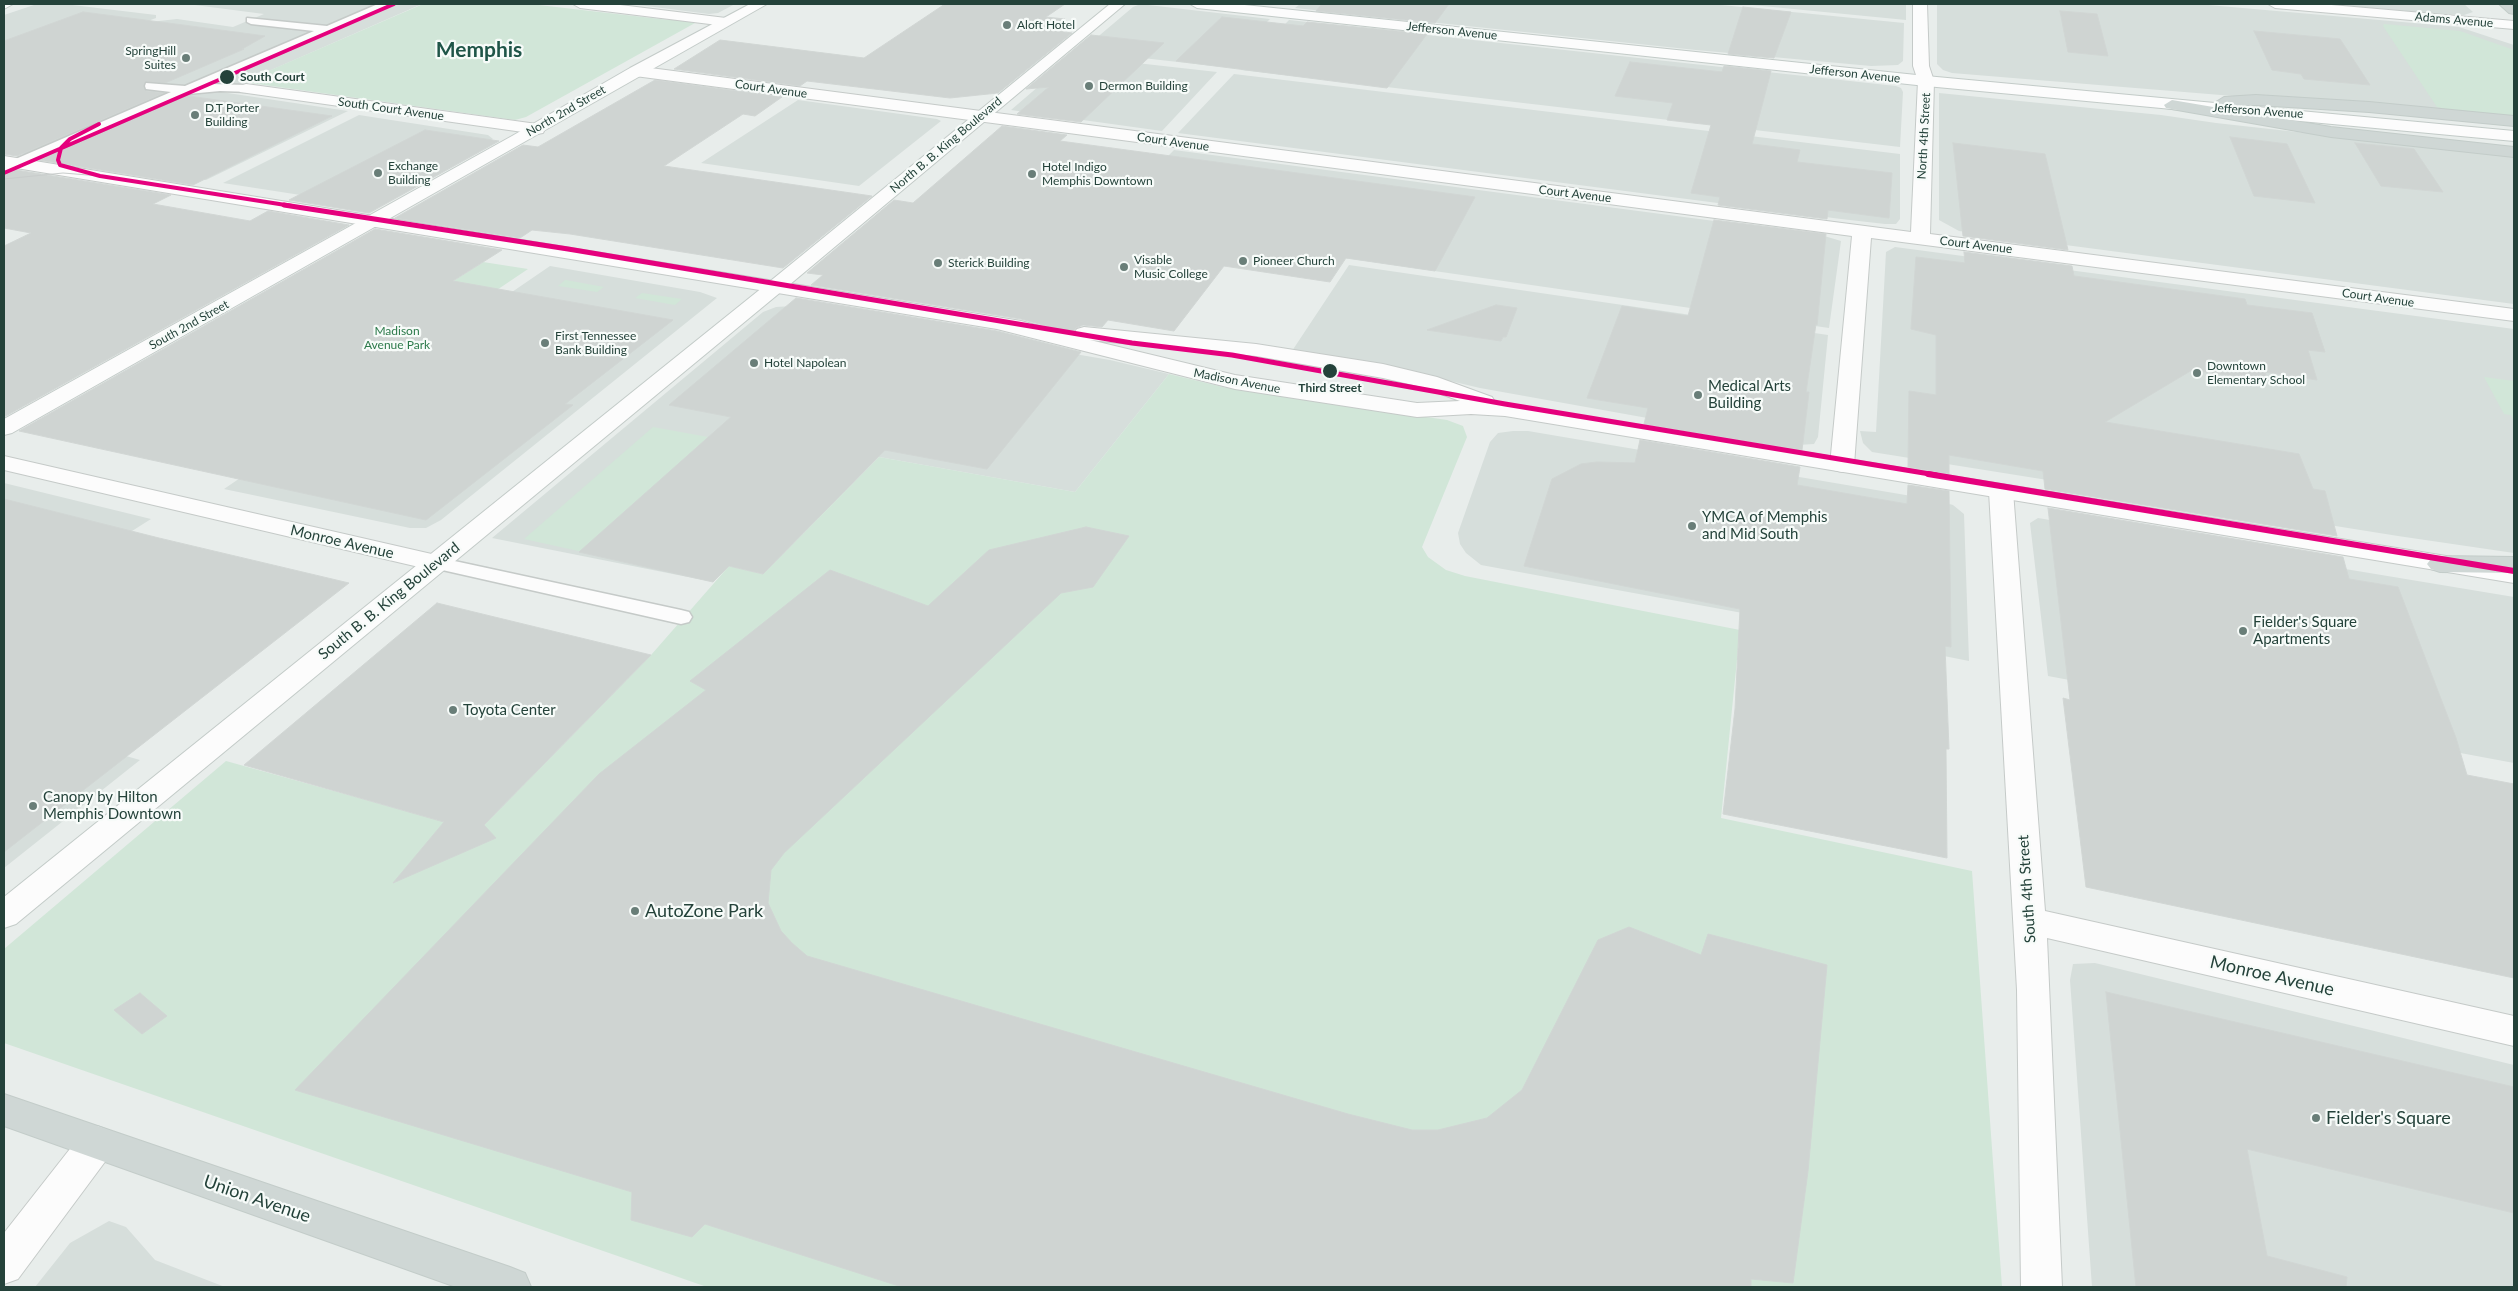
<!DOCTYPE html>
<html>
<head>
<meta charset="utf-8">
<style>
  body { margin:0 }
  #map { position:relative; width:2518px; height:1291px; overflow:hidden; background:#e8edeb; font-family:Lato,sans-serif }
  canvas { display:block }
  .frame { position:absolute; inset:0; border:5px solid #24423a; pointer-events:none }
</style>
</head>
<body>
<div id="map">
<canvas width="2518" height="1291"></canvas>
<div class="frame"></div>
</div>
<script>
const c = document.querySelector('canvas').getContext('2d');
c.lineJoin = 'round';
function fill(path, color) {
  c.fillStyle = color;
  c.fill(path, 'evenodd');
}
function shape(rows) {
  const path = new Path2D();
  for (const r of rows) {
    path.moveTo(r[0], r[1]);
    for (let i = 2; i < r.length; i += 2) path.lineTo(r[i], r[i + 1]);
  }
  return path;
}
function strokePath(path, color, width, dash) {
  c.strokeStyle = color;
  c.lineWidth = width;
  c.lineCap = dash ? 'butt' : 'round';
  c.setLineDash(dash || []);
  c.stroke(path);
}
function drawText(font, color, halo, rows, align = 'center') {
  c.font = font + ' Lato,sans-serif';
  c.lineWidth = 4.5;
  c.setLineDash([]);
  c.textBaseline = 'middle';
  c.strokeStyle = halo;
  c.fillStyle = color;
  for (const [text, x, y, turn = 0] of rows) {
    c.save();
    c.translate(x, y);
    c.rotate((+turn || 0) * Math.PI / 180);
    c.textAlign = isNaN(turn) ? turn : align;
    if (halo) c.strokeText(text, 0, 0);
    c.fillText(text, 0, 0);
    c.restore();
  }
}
fill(shape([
  [37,4,64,4,156,15,156,18,26,67,4,64,4,15],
  [187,4,422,4,221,92,348,111,206,180,4,151,4,82,31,71,146,88,152,85,38,69,159,21,177,19,233,27,264,14],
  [631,4,735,4,718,13,709,14],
  [1300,4,1711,4,1904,23,1903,61,1898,65,1871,66,1696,50,1295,8],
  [1742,4,1906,4,1906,20,1896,19],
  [1937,4,2197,4,2459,27,2514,45,2514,119,1952,73,1943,70,1937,64],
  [2323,4,2464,4,2473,12,2464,15,2445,14],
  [1138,5,1148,5,1270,19,1222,67,1081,51,1133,7],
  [1289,20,1896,86,1901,88,1903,92,1900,147,1241,70],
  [1074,56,1217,72,1162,131,1011,110],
  [1234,74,1900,154,1900,219,1896,224,1885,224,1841,219,1178,133],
  [1939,93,2161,115,2216,123,2514,156,2514,304,1959,231,1939,220],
  [798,100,937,119,941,121,859,186,701,163],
  [359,115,488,135,493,139,365,205,223,183],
  [1174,150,1821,235,1841,241,1829,328,1102,223],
  [1895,247,2514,329,2514,553,2398,536,1872,452,1863,443,1860,431,1876,432,1886,252],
  [1349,265,1828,335,1818,437,1814,444,1798,445,1480,388,1408,371,1292,351],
  [550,266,700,292,717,298,441,520,426,528,410,528,224,489],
  [793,306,1110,360,1169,374,1075,492,879,457,763,574,729,566,713,582,492,538,763,312,776,307],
  [1513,431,1528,431,1935,500,1953,505,1964,514,1969,661,1759,619,1748,614,1481,565,1466,553,1460,544,1458,533,1490,442,1498,433],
  [4,483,151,519,4,612],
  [2038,518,2514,597,2514,763,2048,676,2030,523],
  [4,721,140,760,4,868],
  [2095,963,2514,1065,2514,1287,2092,1287,2070,980,2073,964],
  [109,1221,126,1227,155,1260,225,1287,35,1287,70,1243]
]), '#d6dedb');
fill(shape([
  [423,4,530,4,669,20,682,20,695,23,526,117,515,120,243,82],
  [2384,24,2460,31,2514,50,2514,117,2448,110,2437,107,2383,26],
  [483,262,528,269,399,356,351,347],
  [565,280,566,280,604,287,597,292,558,286],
  [642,293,682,299,675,305,635,298],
  [1169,374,1227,388,1447,420,1463,426,1467,437,1422,547,1428,557,1446,570,1465,576,1740,630,1721,818,1972,871,2002,1287,707,1287,4,1043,4,949,226,761,478,831,651,655,729,566,763,574,879,457,1075,492],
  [2484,377,2514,381,2514,421,2511,415,2504,414],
  [653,427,708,437,583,552,524,539]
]), '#d1e6d8');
fill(shape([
  [478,45,493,45,498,49,481,55,463,53,468,48]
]), '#a9d4db');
const building = shape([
  [945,4,1065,4,1046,17,1065,19,1050,30,1072,33,998,93,950,98,807,81,800,86,674,69,720,40,864,58,945,4],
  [1322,4,1449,4,1435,23,1316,11,1322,4],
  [1743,7,1791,12,1774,58,1728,54,1743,7],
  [2060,11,2097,14,2108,56,2068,52,2060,11],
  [83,12,183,25,265,36,242,49,244,49,165,83,144,82,146,91,164,93,17,156,4,154,4,41,83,12],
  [1222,17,1303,26,1307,22,1427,34,1387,88,1176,61,1222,17],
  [2254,31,2340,39,2370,85,2304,79,2301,74,2272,70,2254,31],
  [1091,35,1164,43,1081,122,1017,114,1049,87,1026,89,1091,35],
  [1630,62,1722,72,1724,66,1771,71,1752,144,1800,150,1797,162,1892,173,1889,218,1828,210,1827,219,1718,205,1720,197,1691,193,1711,125,1667,120,1673,103,1615,96,1630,62],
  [655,80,782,97,755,116,743,114,664,166,872,196,783,268,570,234,532,230,520,238,395,218,523,145,538,147,655,80],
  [188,96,332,116,193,185,39,160,188,96],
  [1002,126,1067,135,1060,141,1475,197,1435,271,1346,258,1330,282,1224,266,1174,331,1108,320,1102,327,1083,325,1076,328,1072,333,1021,319,811,285,823,275,807,273,894,200,913,203,1002,126],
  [425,130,499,141,369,213,289,200,425,130],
  [2230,137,2287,144,2315,203,2254,196,2230,137],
  [1953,143,2045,154,2068,250,1963,236,1953,143],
  [2355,143,2414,149,2443,192,2381,186,2355,143],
  [16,170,171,195,153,204,250,221,268,211,349,225,4,417,4,246,31,233,4,228,4,175,16,170],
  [1714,220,1826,234,1817,325,1816,324,1806,392,1809,392,1802,450,1644,424,1648,408,1587,398,1622,306,1688,316,1714,220],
  [375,229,502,250,453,281,673,320,565,404,573,405,426,520,19,431,375,229],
  [1964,252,2072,266,2074,276,2245,299,2247,305,2312,313,2325,352,2308,350,2317,380,2265,372,2268,381,2192,370,2105,422,2299,454,2313,489,2325,491,2337,536,2045,489,2043,471,1949,455,1949,474,1908,467,1909,391,1936,395,1936,335,1911,329,1916,257,1965,263,1964,252],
  [796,298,997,331,1081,352,987,469,885,450,763,574,729,566,713,582,579,552,731,417,669,405,796,298],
  [1496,305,1517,308,1506,337,1503,337,1501,341,1427,330,1496,305],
  [1640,440,1800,467,1797,485,1907,504,1908,485,1949,491,1951,647,1945,646,1949,749,1946,749,1947,858,1723,814,1735,709,1740,609,1524,566,1552,479,1581,464,1597,462,1635,463,1640,440],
  [4,499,159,538,349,583,4,852,4,499],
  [2048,508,2343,557,2349,579,2398,587,2456,738,2467,775,2514,784,2514,978,2086,887,2063,698,2070,700,2048,508],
  [1086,527,1129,536,1093,587,1061,593,784,853,771,870,768,903,781,931,792,943,807,956,1348,1114,1412,1130,1438,1130,1487,1118,1522,1090,1598,940,1629,927,1701,955,1708,934,1827,965,1808,1171,1793,1283,1751,1279,1751,1287,902,1287,705,1224,692,1237,631,1220,632,1192,295,1090,599,774,706,690,690,681,830,570,928,606,989,550,1086,527],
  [437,603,651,655,484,825,496,838,393,883,444,822,244,765,437,603],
  [2106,992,2514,1087,2514,1213,2247,1149,2267,1256,2347,1277,2346,1287,2136,1287,2106,992],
  [140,993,167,1016,142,1034,114,1010,140,993]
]);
fill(building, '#cfd4d2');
strokePath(building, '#d1d6d4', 1);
const pedestrian = shape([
  [378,4,393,4,211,84,246,85,251,86,252,89,251,92,220,91,188,94,4,173,4,164,171,92,146,89,145,86,146,83,185,86,314,31,251,24,247,22,247,18,327,26,378,4],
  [436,557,681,610,689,612,692,617,689,622,681,624,429,567,425,563,429,559,436,557]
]);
const minor = shape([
  [573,4,612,4,726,18,733,22,726,26,580,8,573,4],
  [1913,4,1927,4,1929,66,1934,81,1930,234,2514,309,2514,321,1871,238,1854,465,1850,470,1842,472,1834,470,1830,465,1852,236,635,76,627,71,635,66,1911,232,1918,81,1913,66,1913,4],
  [246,84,537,124,543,125,545,129,543,133,537,134,240,92,238,89,240,86,246,84],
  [2001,484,2010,486,2013,491,2045,911,2514,1016,2514,1046,2047,938,2062,1287,2021,1287,2017,990,1989,491,1992,486,2001,484],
  [97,1126,110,1131,116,1143,110,1155,18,1279,4,1284,4,1233,84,1131,97,1126]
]);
const tertiary = shape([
  [2268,4,2320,4,2514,21,2514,29,2275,8,2268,4],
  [4,156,1021,321,1076,336,1074,333,1077,329,1084,327,1256,344,1383,364,1437,377,1492,397,1495,402,2514,567,2514,583,1505,416,1471,414,1417,417,1235,389,997,329,4,166,4,156],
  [1090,340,1256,356,1383,378,1422,387,1460,401,1417,403,1235,375,1090,340],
  [4,456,436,555,445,558,449,563,445,568,436,571,4,470,4,456]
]);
const secondary = shape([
  [4,4,13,4,4,9,4,4],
  [750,4,767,4,12,433,4,435,4,419,512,136,630,68,750,4],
  [1110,4,1125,4,782,291,16,924,4,928,4,897,768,283,1110,4],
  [1190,4,1235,4,1926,76,2514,131,2514,141,1926,86,1197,8,1190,4]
]);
const primary = shape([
  [2499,4,2514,4,2514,14,2509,13,2499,4],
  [2256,95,2369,102,2514,116,2514,126,2369,112,2256,105,2224,107,2216,102,2224,97,2256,95],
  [2172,100,2331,127,2514,147,2514,157,2331,137,2166,108,2164,105,2172,100],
  [2440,556,2514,557,2514,573,2440,572,2431,569,2427,564,2431,559,2440,556],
  [4,1094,510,1267,525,1273,531,1287,456,1287,4,1126,4,1094]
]);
strokePath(pedestrian, '#c5cac8', 3);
strokePath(minor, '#c5cac8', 2);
strokePath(tertiary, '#c5cac8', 2);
strokePath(secondary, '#c3cbc8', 2);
strokePath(primary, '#c3ccc9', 2);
fill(pedestrian, '#fcfcfc');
fill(minor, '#fcfcfc');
fill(tertiary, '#fcfcfc');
fill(secondary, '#fcfcfc');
fill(primary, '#cfd7d5');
strokePath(shape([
  [4,179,63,173,100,176]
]), '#c9cdcc', 1);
strokePath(shape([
  [99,124,70,139,61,148,58,160,60,165,100,176,292,206],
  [4,173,394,4]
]), '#e5007d', 4);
strokePath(shape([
  [284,205,568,249,1132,343,1232,355,1505,404,1936,475]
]), '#e5007d', 5);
strokePath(shape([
  [1928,474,2514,571]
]), '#e5007d', 6);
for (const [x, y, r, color] of [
  [1007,25,5,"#697e78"],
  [186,58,5,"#697e78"],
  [227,77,8,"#24423a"],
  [1089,86,5,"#697e78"],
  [195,115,5,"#697e78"],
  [378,173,5,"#697e78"],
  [1032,174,5,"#697e78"],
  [1243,261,5,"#697e78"],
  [938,263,5,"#697e78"],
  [1124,267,5,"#697e78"],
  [545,343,5,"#697e78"],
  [754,363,5,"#697e78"],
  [1330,371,8,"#24423a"],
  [2197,373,5,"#697e78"],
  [1698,395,5,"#697e78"],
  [1692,526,5,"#697e78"],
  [2243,631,5,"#697e78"],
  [453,710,5,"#697e78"],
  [33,806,5,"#697e78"],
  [635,911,5,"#697e78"],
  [2316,1118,5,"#697e78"]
]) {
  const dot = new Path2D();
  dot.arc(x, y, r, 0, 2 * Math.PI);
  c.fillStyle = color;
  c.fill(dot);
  strokePath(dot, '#f7fbf9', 2);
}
drawText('12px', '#24423a', '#f7fbf9', [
  ["Adams Avenue",2454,20,5],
  ["Jefferson Avenue",1452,31,6],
  ["Jefferson Avenue",1855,74,6],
  ["Court Avenue",771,89,8],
  ["South Court Avenue",391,109,8],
  ["North 2nd Street",566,111,-30],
  ["Jefferson Avenue",2258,111,4],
  ["North 4th Street",1924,136,-87],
  ["Court Avenue",1173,142,8],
  ["North B. B. King Boulevard",946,145,-40],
  ["Court Avenue",1575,194,7],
  ["Court Avenue",1976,245,7],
  ["Court Avenue",2378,298,8],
  ["South 2nd Street",189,325,-29],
  ["Madison Avenue",1237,381,11]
]);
drawText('12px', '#24423a', '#f7fbf9', [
  ["Aloft Hotel",1017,25],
  ["SpringHill",176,51,"right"],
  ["Suites",176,65,"right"],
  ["Dermon Building",1099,86],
  ["D.T Porter",205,108],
  ["Building",205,122],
  ["Exchange",388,166],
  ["Building",388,180],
  ["Hotel Indigo",1042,167],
  ["Memphis Downtown",1042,181],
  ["Visable",1134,260],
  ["Music College",1134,274],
  ["Pioneer Church",1253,261],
  ["Sterick Building",948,263],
  ["First Tennessee",555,336],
  ["Bank Building",555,350],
  ["Hotel Napolean",764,363],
  ["Downtown",2207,366],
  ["Elementary School",2207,380]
], 'left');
drawText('bold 12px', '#24423a', '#f7fbf9', [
  ["South Court",240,77],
  ["Third Street",1330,388,"center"]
], 'left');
drawText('12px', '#2d7a4b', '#f7fbf9', [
  ["Madison",397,331],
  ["Avenue Park",397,345]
]);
drawText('15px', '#24423a', '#f7fbf9', [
  ["Medical Arts",1708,386],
  ["Building",1708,403],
  ["YMCA of Memphis",1702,517],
  ["and Mid South",1702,534],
  ["Fielder's Square",2253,622],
  ["Apartments",2253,639],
  ["Toyota Center",463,710],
  ["Canopy by Hilton",43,797],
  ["Memphis Downtown",43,814]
], 'left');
drawText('15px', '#24423a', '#f7fbf9', [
  ["Monroe Avenue",342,542,13],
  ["South B. B. King Boulevard",389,601,-39],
  ["South 4th Street",2027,889,-94]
]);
drawText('18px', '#24423a', '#f7fbf9', [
  ["AutoZone Park",645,911],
  ["Fielder's Square",2326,1118]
], 'left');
drawText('18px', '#24423a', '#f7fbf9', [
  ["Monroe Avenue",2272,976,13],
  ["Union Avenue",257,1199,19]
]);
drawText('bold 21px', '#1f5548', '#f7fbf9', [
  ["Memphis",479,50]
]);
</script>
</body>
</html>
